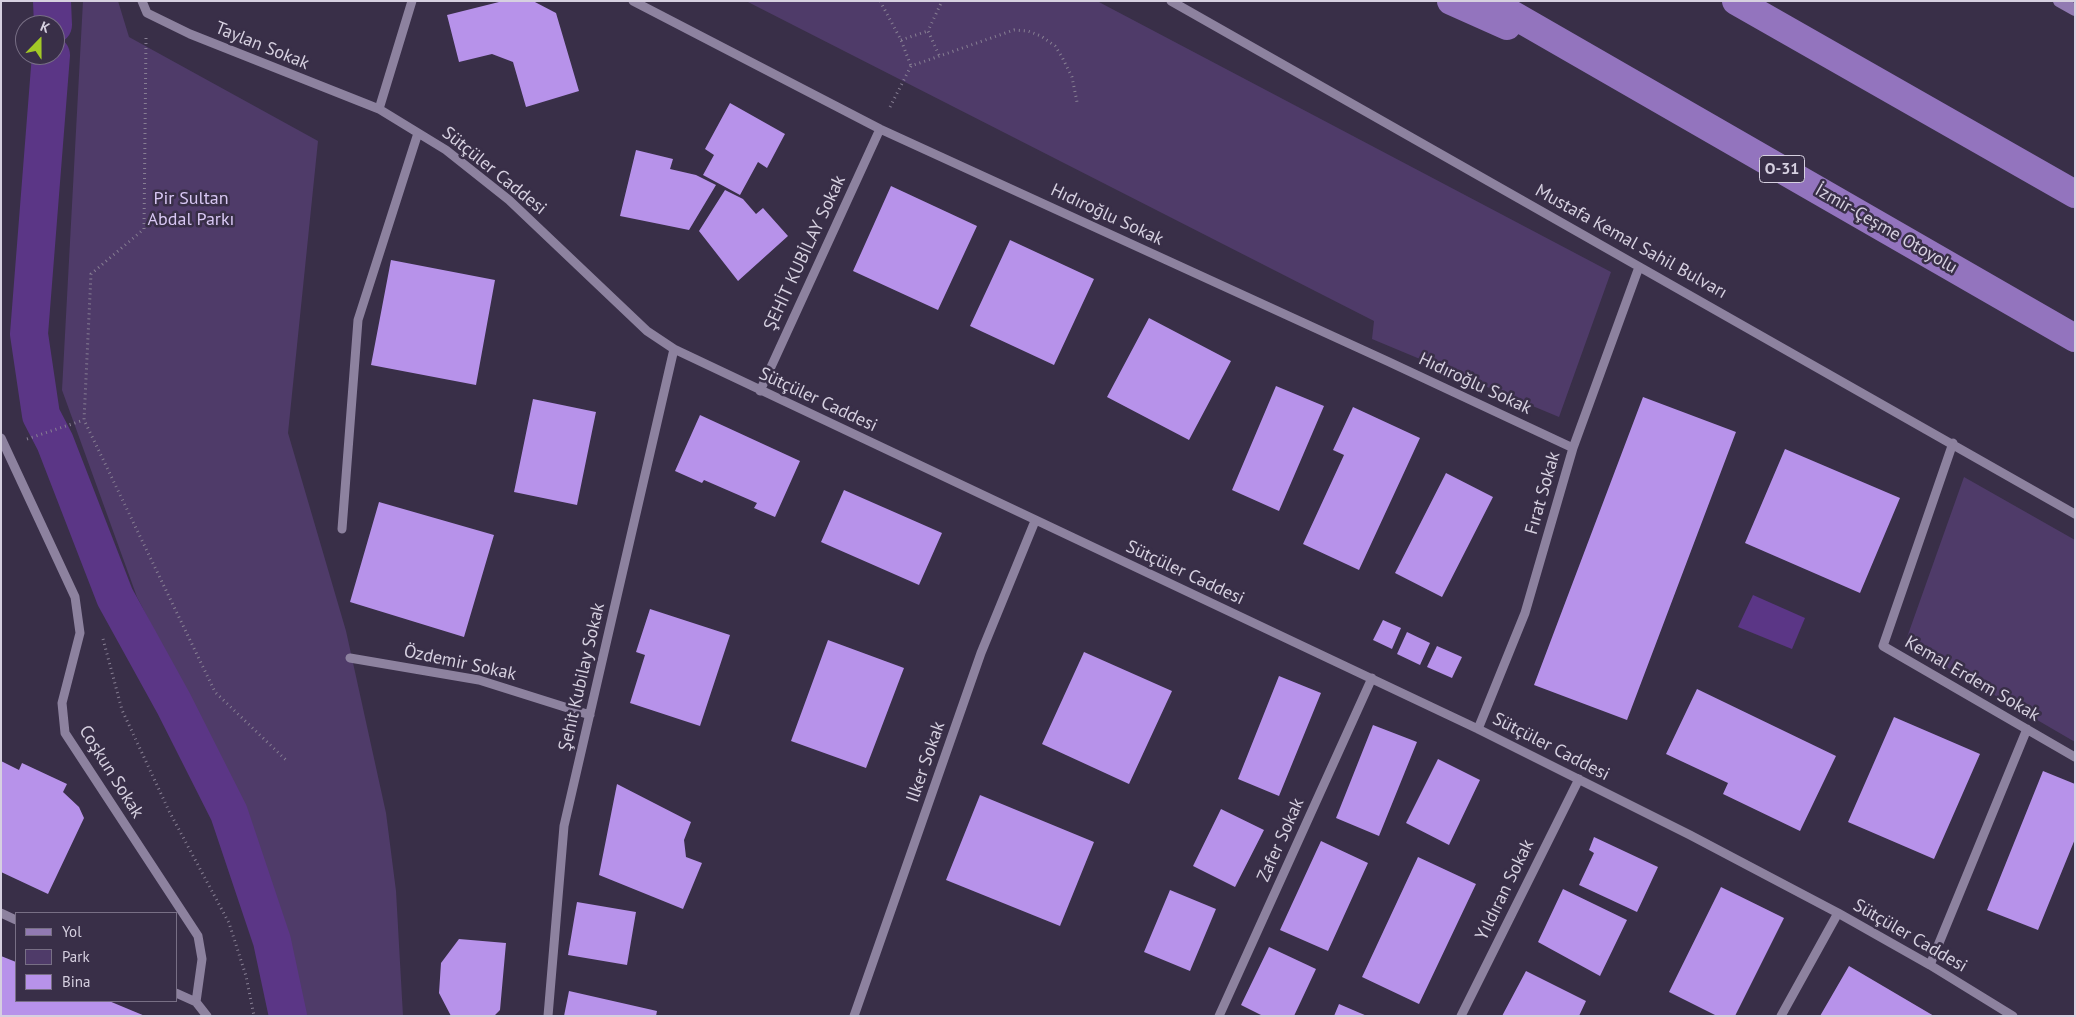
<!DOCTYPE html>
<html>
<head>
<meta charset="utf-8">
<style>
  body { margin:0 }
  #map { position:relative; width:2076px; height:1017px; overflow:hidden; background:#392f48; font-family:"PT Sans",sans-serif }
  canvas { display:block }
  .frame { position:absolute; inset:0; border:2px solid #d6d0e0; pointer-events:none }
  .legend { position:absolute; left:15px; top:912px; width:162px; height:90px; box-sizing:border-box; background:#392f48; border:1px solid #786f85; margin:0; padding:6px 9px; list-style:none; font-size:15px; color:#d6d0e0 }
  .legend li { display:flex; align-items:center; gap:10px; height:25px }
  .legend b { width:25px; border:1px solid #786f85 }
  .north { position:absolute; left:15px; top:15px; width:50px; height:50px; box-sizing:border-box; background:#392f48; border:1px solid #786f85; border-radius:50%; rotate:22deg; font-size:14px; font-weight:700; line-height:20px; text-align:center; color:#d6d0e0 }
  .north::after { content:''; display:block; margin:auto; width:18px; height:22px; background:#a3c926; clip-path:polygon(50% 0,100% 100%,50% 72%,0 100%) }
</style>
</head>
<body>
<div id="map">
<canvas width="2076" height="1017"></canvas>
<div class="frame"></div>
<ul class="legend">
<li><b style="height:6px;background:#917ab2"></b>Yol</li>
<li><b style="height:14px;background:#4f3b69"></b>Park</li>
<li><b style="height:14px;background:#b792ea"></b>Bina</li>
</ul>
<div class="north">K</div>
</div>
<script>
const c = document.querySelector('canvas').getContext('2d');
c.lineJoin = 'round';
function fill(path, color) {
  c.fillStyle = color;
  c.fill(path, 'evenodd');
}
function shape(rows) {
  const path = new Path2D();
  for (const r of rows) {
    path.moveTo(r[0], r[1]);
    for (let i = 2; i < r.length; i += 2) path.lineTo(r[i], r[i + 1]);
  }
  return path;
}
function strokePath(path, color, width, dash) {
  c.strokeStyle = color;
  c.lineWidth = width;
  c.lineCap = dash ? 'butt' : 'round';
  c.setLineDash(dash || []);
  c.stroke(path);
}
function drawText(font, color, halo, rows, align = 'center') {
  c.font = font + ' "PT Sans",sans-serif';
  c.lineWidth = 5;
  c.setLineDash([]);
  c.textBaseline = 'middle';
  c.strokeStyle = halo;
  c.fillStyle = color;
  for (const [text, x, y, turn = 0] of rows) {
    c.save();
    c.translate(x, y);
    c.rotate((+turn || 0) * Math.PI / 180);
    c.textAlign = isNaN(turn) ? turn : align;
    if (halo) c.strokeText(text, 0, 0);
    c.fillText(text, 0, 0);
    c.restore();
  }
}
fill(shape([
  [83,1,118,1,129,37,318,141,288,433,346,631,386,813,396,891,403,1016,293,1016,233,783,137,597,62,390],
  [746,1,1097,1,1611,272,1559,417,1372,339,1374,321],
  [1964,477,2075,540,2075,742,1905,643]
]), '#4f3b69');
fill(shape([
  [1753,595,1805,618,1792,649,1738,627]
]), '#5b3686');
strokePath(shape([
  [52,1,53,25],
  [51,55,29,334,41,415,55,442,115,597,174,704,229,813,272,941,288,1016]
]), '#5b3686', 38);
fill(shape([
  [503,1,533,1,556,13,579,91,526,107,513,62,492,54,459,62,447,15],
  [730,103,785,134,767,168,758,162,740,195,703,175,714,155,705,149],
  [636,150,673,159,670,169,696,175,716,185,689,230,620,216],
  [891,186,977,226,938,310,853,271],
  [725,190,743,199,756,214,763,208,788,236,738,281,699,231],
  [1010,240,1094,279,1054,365,970,326],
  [391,260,495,280,476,385,371,365],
  [1149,318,1231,361,1189,440,1107,397],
  [1276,386,1324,406,1279,511,1232,490],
  [1643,397,1736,432,1627,720,1534,685],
  [533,399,596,412,577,505,514,492],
  [1353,407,1420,438,1359,570,1303,544,1344,455,1333,450],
  [700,415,800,461,775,517,754,508,757,503,704,480,702,483,675,471],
  [1785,449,1900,498,1860,593,1745,543],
  [1446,473,1493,497,1442,597,1395,573],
  [844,490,942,533,919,585,821,542],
  [379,502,494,535,464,637,350,602],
  [650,609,730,635,700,726,630,703,645,655,636,652],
  [1383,620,1401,628,1392,649,1373,640],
  [1407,632,1430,643,1420,665,1397,654],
  [828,640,904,668,866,768,791,741],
  [1437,646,1462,657,1452,678,1427,667],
  [1084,652,1172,691,1129,784,1042,744],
  [1279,676,1321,693,1279,796,1238,779],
  [1697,689,1836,756,1800,831,1723,794,1728,783,1666,754],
  [1894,717,1980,754,1934,859,1848,822],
  [1373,725,1417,742,1379,836,1336,818],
  [1438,759,1480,780,1449,845,1406,823],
  [1,761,19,770,22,763,67,784,63,792,79,807,84,818,48,894,1,872],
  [2043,771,2075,784,2075,839,2038,930,1987,910],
  [617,784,691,822,684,840,686,857,702,863,683,909,599,875],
  [980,795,1094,842,1060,926,946,880],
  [1221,809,1264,830,1235,887,1193,866],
  [1594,837,1658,867,1637,912,1579,885,1594,853,1589,850],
  [1321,841,1368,863,1328,951,1280,930],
  [1418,857,1476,884,1419,1004,1362,977],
  [1721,887,1784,918,1735,1016,1717,1016,1669,992],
  [1563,889,1627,920,1600,976,1538,942],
  [1170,890,1216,909,1190,971,1144,952],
  [577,902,636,912,627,965,568,955],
  [459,939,506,943,500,1010,494,1016,451,1016,439,993,441,963],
  [1269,947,1316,969,1294,1016,1263,1016,1241,1005],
  [1,956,16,962,16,1001,109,1001,145,1016,1,1016],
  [1849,966,1934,1016,1820,1016],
  [1526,971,1586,1001,1579,1016,1502,1016],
  [569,991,657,1011,656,1016,564,1016],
  [1339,1004,1367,1016,1334,1016]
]), '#b792ea');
strokePath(shape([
  [880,1,901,40,911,66],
  [146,38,144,229,91,274,84,420,215,692,286,760],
  [901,40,928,31],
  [939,55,928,31,942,1],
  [890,107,911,66,1014,30,1028,31,1041,36,1055,46,1062,57,1072,77,1077,102],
  [27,439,84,420],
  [103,639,122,710,169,811,229,923,246,976,254,1016]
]), '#877f93', 3, [1, 4]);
strokePath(shape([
  [142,1,147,13,190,34,379,109,446,150,509,200,647,331,674,349,1478,729,1690,835,1838,913,1930,965,2013,1016],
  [633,1,880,129,1387,361,1573,448],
  [1171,1,2075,514],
  [379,109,412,1],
  [760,391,880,129],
  [1,438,75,597,80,633,62,703,65,733,198,936,202,959,196,1002],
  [1953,443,1883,646,2075,757],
  [342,529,358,320,418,133],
  [350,658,479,680,590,715],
  [1478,729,1525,613,1573,448,1639,267],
  [1,913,16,920],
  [1930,965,2027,729],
  [176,993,196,1002,207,1016],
  [548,1016,564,826,674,349],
  [854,1016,981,653,1035,521],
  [1219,1016,1372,678],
  [1461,1016,1579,779],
  [1781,1016,1838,913]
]), '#8d829f', 9);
strokePath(shape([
  [2059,1,2075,10]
]), '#917ab2', 12);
strokePath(shape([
  [1451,1,1507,26],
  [1489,1,2075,338],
  [1736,1,2075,194]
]), '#9374be', 28);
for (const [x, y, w] of [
  [1782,169,45]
]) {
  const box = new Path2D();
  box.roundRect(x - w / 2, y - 13.5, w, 27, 4);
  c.fillStyle = '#392f48';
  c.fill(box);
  strokePath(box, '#d6d0e0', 1);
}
drawText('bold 16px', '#d6d0e0', null, [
  ["O-31",1782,169]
]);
drawText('18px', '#d6d0e0', '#392f48', [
  ["Taylan Sokak",262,46,22],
  ["Sütçüler Caddesi",494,171,39],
  ["Hıdıroğlu Sokak",1107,215,25],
  ["İzmir-Çeşme Otoyolu",1886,229,30],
  ["Mustafa Kemal Sahil Bulvarı",1631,242,29],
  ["ŞEHİT KUBİLAY Sokak",805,253,-65],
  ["Hıdıroğlu Sokak",1475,384,25],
  ["Sütçüler Caddesi",818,400,25],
  ["Fırat Sokak",1543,493,-74],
  ["Sütçüler Caddesi",1185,573,25],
  ["Özdemir Sokak",460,663,12],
  ["Şehit Kubilay Sokak",582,677,-77],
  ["Kemal Erdem Sokak",1972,679,30],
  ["Sütçüler Caddesi",1551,747,27],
  ["Ilker Sokak",926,762,-71],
  ["Coşkun Sokak",111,772,58],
  ["Zafer Sokak",1281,840,-66],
  ["Yıldıran Sokak",1505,890,-64],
  ["Sütçüler Caddesi",1910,936,30]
]);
drawText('18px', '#d8c7f3', '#392f48', [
  ["Pir Sultan",191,199],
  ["Abdal Parkı",191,220]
]);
</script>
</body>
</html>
